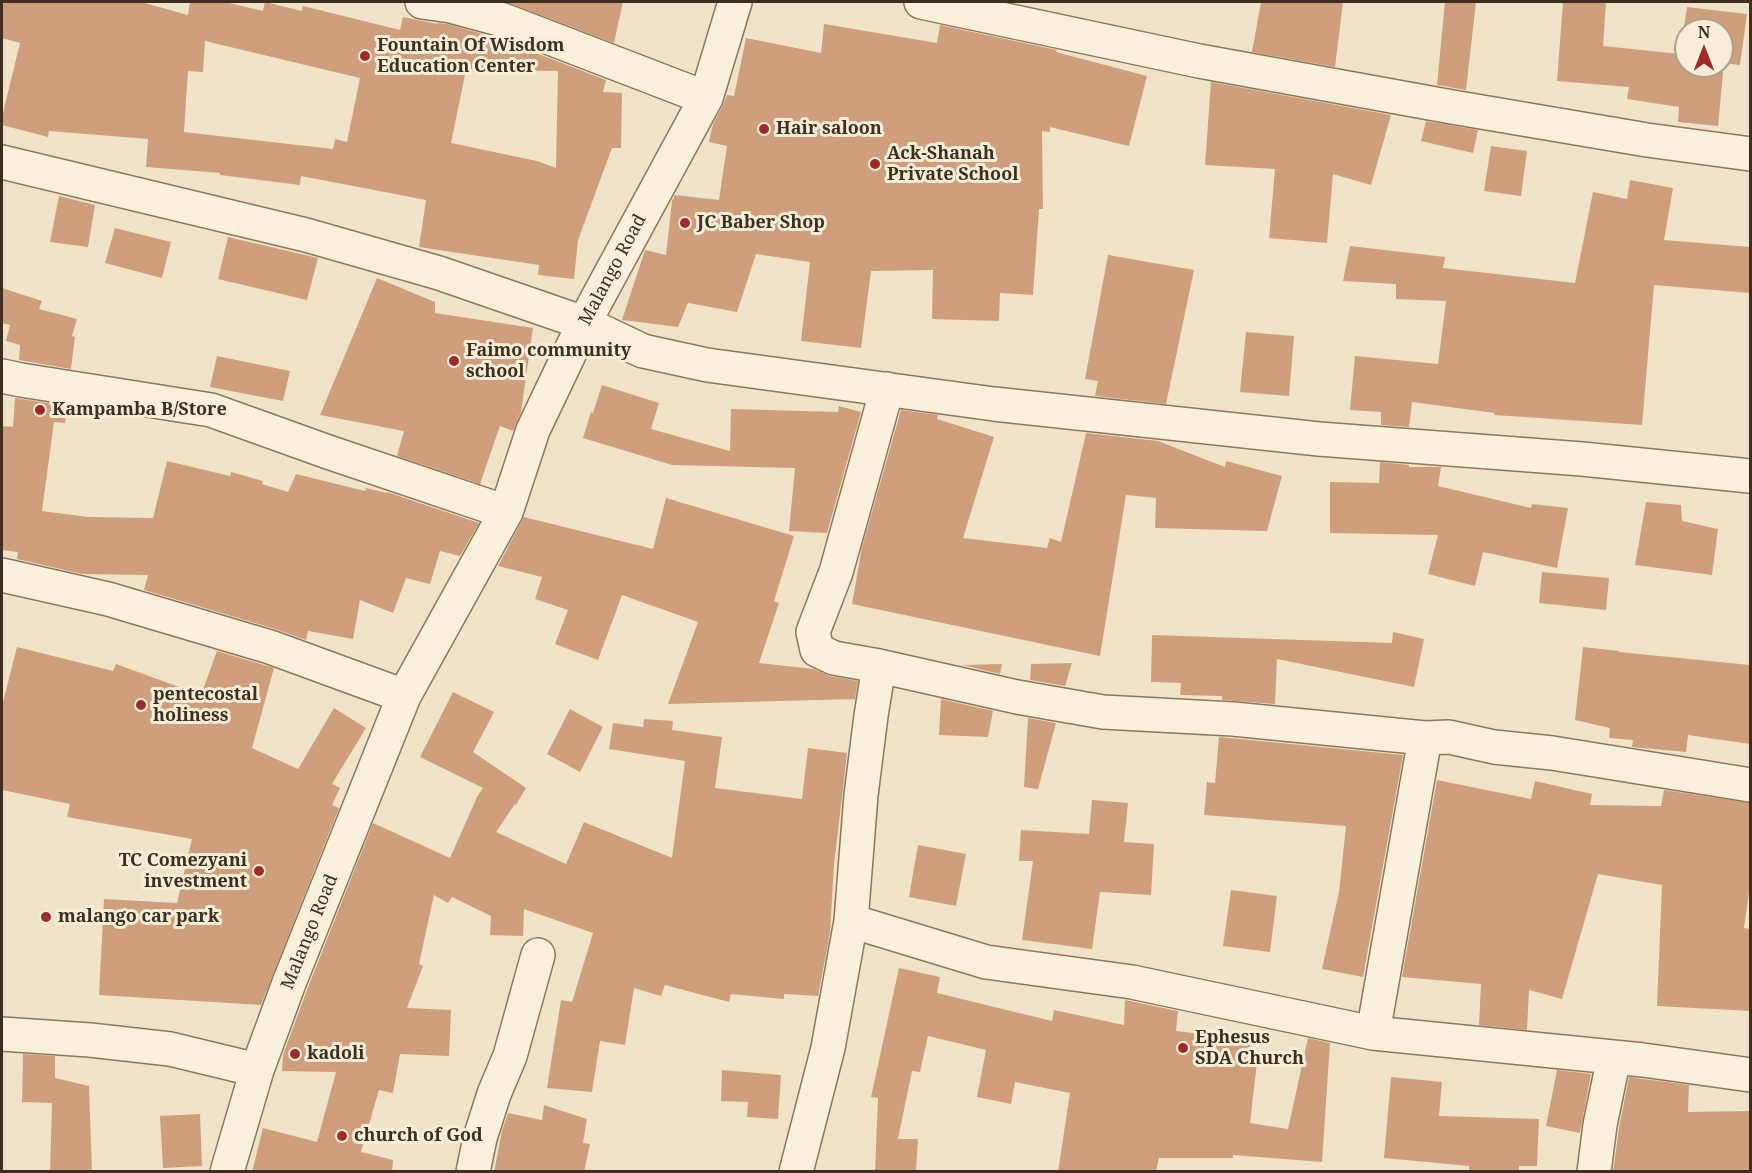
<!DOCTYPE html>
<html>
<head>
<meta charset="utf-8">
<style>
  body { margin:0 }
  #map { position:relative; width:1752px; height:1173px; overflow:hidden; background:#f0e4c8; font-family:"Noto Serif",serif }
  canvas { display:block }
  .frame { position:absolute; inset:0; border:3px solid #3d2e20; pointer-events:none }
  .north { position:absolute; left:1674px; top:18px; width:60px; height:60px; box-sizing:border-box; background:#f7eed8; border:2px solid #ada18e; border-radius:50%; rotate:0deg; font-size:16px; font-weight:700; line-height:24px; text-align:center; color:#3d2e20 }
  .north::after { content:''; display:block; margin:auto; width:21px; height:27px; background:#9e2a2b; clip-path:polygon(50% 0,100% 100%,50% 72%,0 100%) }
</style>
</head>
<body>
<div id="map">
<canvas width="1752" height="1173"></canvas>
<div class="frame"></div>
<div class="north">N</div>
</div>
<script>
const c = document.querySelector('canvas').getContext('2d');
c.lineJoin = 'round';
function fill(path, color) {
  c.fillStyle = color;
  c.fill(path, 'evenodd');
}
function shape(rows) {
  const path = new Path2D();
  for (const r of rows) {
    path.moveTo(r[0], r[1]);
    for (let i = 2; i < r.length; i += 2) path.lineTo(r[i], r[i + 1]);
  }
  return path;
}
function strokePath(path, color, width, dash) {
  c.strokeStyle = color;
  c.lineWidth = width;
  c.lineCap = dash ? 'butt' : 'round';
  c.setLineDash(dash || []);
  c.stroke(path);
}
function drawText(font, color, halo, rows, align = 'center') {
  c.font = font + ' "Noto Serif",serif';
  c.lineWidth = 6;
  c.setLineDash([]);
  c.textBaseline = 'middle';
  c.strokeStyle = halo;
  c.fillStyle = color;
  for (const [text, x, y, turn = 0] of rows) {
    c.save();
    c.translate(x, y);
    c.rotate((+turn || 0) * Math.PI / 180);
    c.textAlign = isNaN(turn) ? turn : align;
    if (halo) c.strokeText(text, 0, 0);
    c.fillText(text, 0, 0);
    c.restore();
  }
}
fill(shape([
  [2,2,141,2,188,15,190,2,225,2,263,11,265,2,302,11,303,6,400,30,403,17,437,24,437,23,447,24,497,38,606,80,603,92,622,93,621,148,612,148,578,240,574,279,538,275,539,265,419,247,426,200,301,176,300,185,220,175,220,173,146,167,148,139,49,131,48,137,2,125,2,117,20,43,2,38],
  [205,41,360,78,347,142,335,139,333,149,184,132,188,71,203,72],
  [466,70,558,71,556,168,537,161,451,143],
  [506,2,623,2,614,43],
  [1261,2,1343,2,1335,67,1252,52],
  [1445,2,1476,2,1466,90,1437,85],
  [1563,2,1606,2,1603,46,1680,54,1687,7,1747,14,1740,65,1724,63,1718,126,1678,122,1679,107,1627,99,1629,87,1557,81],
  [1686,30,1722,30,1722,66,1686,66],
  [824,24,937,43,940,25,1057,50,1056,52,1147,76,1129,146,1050,127,1050,132,1042,131,1043,209,1039,209,1033,295,1000,293,999,321,932,319,933,270,871,271,861,348,801,341,810,262,756,254,737,312,688,303,678,327,622,320,645,250,666,255,672,201,675,195,719,200,727,146,709,142,713,124,722,107,727,95,734,96,746,38,821,53],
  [1211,82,1391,115,1371,185,1333,174,1327,243,1269,238,1275,169,1205,165],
  [1426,121,1478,130,1473,153,1421,141],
  [1491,146,1527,151,1521,196,1484,191],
  [1630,180,1673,188,1664,240,1750,247,1750,293,1654,285,1642,425,1494,415,1495,413,1412,402,1409,427,1381,425,1381,412,1350,410,1355,356,1438,364,1446,301,1396,299,1396,284,1343,281,1350,246,1445,257,1443,268,1575,283,1593,192,1627,199],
  [59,196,95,205,88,247,50,242],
  [115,228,171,242,162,278,105,263],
  [228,237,318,258,307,300,218,279],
  [1108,255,1194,270,1166,404,1095,396,1098,381,1085,379],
  [377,278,435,302,435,313,533,328,521,412,513,431,500,426,480,484,397,456,404,431,320,415],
  [2,288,42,301,39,309,77,319,72,336,75,337,71,369,19,360,20,345,6,341,10,325,2,323],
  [1246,332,1294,336,1289,396,1240,392],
  [217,356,290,371,283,401,210,387],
  [602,385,659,403,651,429,730,451,731,409,838,412,839,406,861,412,827,533,789,531,795,468,672,465,583,438,591,412,593,413],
  [15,398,67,406,65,423,54,422,42,511,88,517,153,518,167,461,230,476,231,472,263,481,262,484,288,492,296,474,365,491,366,488,387,493,387,492,479,523,460,556,440,551,430,584,406,578,393,613,360,600,353,639,308,631,306,640,275,629,144,590,148,575,82,574,17,559,18,552,2,550,2,426,13,427],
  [901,410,938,415,937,419,994,437,963,538,1047,548,1050,538,1061,542,1086,433,1158,441,1225,467,1226,461,1282,476,1267,531,1155,528,1156,498,1126,495,1100,656,852,604,862,547],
  [1380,462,1409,465,1409,467,1441,467,1438,486,1531,508,1532,504,1568,508,1557,568,1483,552,1475,586,1428,574,1438,535,1330,533,1330,482,1379,483],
  [666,498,794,536,774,601,779,603,759,663,814,669,830,676,858,681,855,699,668,704,698,622,622,595,598,660,555,644,568,610,535,599,542,577,498,566,524,517,653,549],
  [1646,502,1681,505,1682,521,1718,529,1712,575,1635,565],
  [1542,572,1609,578,1606,610,1539,603],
  [1393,632,1424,639,1414,687,1277,659,1275,704,1222,700,1222,696,1180,695,1181,683,1151,682,1152,635,1392,643],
  [17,647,113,671,116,664,201,695,217,651,274,668,252,748,298,769,334,708,366,728,332,784,340,788,332,805,339,808,261,1005,99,995,104,899,177,903,192,839,67,817,70,804,2,790,2,706],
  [1583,647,1619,651,1619,652,1750,665,1750,744,1688,735,1686,752,1632,747,1633,740,1609,738,1610,728,1575,720],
  [1072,663,1065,686,1030,680,1031,664],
  [1002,664,1000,674,962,665],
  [453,692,494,712,473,752,526,788,516,805,515,804,496,832,566,864,584,822,672,858,685,761,609,749,613,723,643,727,644,719,673,721,672,730,722,737,715,788,802,799,808,748,847,753,834,865,830,933,818,996,784,994,784,999,731,994,729,1002,665,985,661,996,634,988,625,1045,600,1041,592,1092,547,1088,561,1000,572,1002,593,933,524,909,523,936,490,935,491,916,452,897,448,903,434,895,435,890,419,964,423,966,407,1008,451,1010,449,1056,400,1054,393,1093,379,1090,361,1152,393,1160,392,1172,252,1172,263,1128,317,1142,336,1072,282,1071,283,1055,307,990,373,823,450,858,477,797,483,788,420,757],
  [941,699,993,711,988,737,939,735],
  [570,709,603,727,580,772,547,754],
  [1028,718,1056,723,1038,789,1024,787],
  [1219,737,1403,755,1363,977,1322,969,1339,892,1346,826,1204,815,1207,782,1215,783],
  [1437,780,1531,799,1535,781,1592,794,1590,805,1661,806,1664,790,1750,803,1750,885,1744,928,1750,929,1750,1011,1657,1006,1662,885,1598,874,1562,999,1529,990,1527,1030,1479,1025,1481,984,1402,977],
  [1092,800,1128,803,1124,842,1154,844,1151,895,1100,892,1092,949,1022,940,1033,861,1019,861,1021,830,1089,834],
  [918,845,966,854,956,906,909,897],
  [1231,890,1277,896,1270,952,1223,946],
  [899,968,940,977,937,993,1052,1021,1054,1010,1124,1025,1125,1000,1178,1011,1176,1031,1251,1040,1248,1061,1257,1062,1250,1123,1288,1129,1308,1038,1330,1043,1322,1162,1233,1155,1233,1158,1159,1158,1156,1172,1058,1172,1070,1093,1015,1082,1011,1104,977,1097,986,1050,928,1036,920,1072,912,1071,898,1139,918,1139,916,1172,875,1172,878,1098,871,1097],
  [23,1054,55,1056,55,1078,89,1086,92,1172,50,1172,52,1103,22,1102],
  [722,1070,781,1075,778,1119,747,1117,748,1102,721,1101],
  [1557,1070,1591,1074,1580,1133,1546,1126],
  [1391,1077,1442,1082,1439,1116,1539,1119,1537,1166,1519,1166,1519,1172,1469,1172,1469,1166,1384,1158],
  [1629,1077,1689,1085,1688,1112,1750,1111,1750,1172,1613,1172,1619,1128],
  [544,1105,587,1119,583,1143,590,1144,584,1172,494,1172,502,1131,508,1113,542,1120],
  [200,1114,202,1166,163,1168,160,1116]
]), '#cf9f7d');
const street = shape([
  [422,2,451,6,503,20,706,98],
  [921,2,1199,61,1452,107,1647,140,1750,154],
  [2,162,306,235,439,273,584,323,643,351,707,365,994,404,1319,439,1582,459,1750,476],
  [2,376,21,380,211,410,328,452,506,512],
  [887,389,836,572,813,632,817,650,834,658,879,666,1017,697,1103,712,1233,719,1425,738,1449,737,1494,747,1552,753,1750,785],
  [2,575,108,599,270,647,404,696],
  [851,921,986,962,1132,982,1373,1033,1643,1060,1750,1075],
  [1373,1033,1425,738],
  [2,1034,90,1040,170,1049,257,1070],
  [227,1172,257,1070,289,983,404,696,506,512,533,430,584,323,706,98,735,2],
  [473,1172,480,1138,494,1094,510,1056,538,955],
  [796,1172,828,1048,851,921,861,795,871,716,879,666],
  [1594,1172,1600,1125,1614,1057]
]);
strokePath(street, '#8d765c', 36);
strokePath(street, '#faf1dc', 33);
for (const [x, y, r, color] of [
  [365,56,6,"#9e2a2b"],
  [764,129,6,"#9e2a2b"],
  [875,164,6,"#9e2a2b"],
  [685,223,6,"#9e2a2b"],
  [454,361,6,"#9e2a2b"],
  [40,410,6,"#9e2a2b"],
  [141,705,6,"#9e2a2b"],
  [259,871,6,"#9e2a2b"],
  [46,917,6,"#9e2a2b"],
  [1183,1048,6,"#9e2a2b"],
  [295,1054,6,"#9e2a2b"],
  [342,1136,6,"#9e2a2b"]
]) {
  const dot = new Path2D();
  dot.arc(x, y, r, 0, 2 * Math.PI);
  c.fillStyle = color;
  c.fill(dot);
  strokePath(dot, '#f7eed8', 2);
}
drawText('bold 18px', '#3d2e20', '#f7eed8', [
  ["Fountain Of Wisdom",377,46],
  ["Education Center",377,67],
  ["Hair saloon",776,129],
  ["Ack-Shanah",887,154],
  ["Private School",887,175],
  ["JC Baber Shop",697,223],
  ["Faimo community",466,351],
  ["school",466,372],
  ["Kampamba B/Store",52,410],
  ["pentecostal",153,695],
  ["holiness",153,716],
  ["TC Comezyani",247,861,"right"],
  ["investment",247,882,"right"],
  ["malango car park",58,917],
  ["Ephesus",1195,1038],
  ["SDA Church",1195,1059],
  ["kadoli",307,1054],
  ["church of God",354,1136]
], 'left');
drawText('18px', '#3d2e20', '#f7eed8', [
  ["Malango Road",613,270,-62],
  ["Malango Road",310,932,-68]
]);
</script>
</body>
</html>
